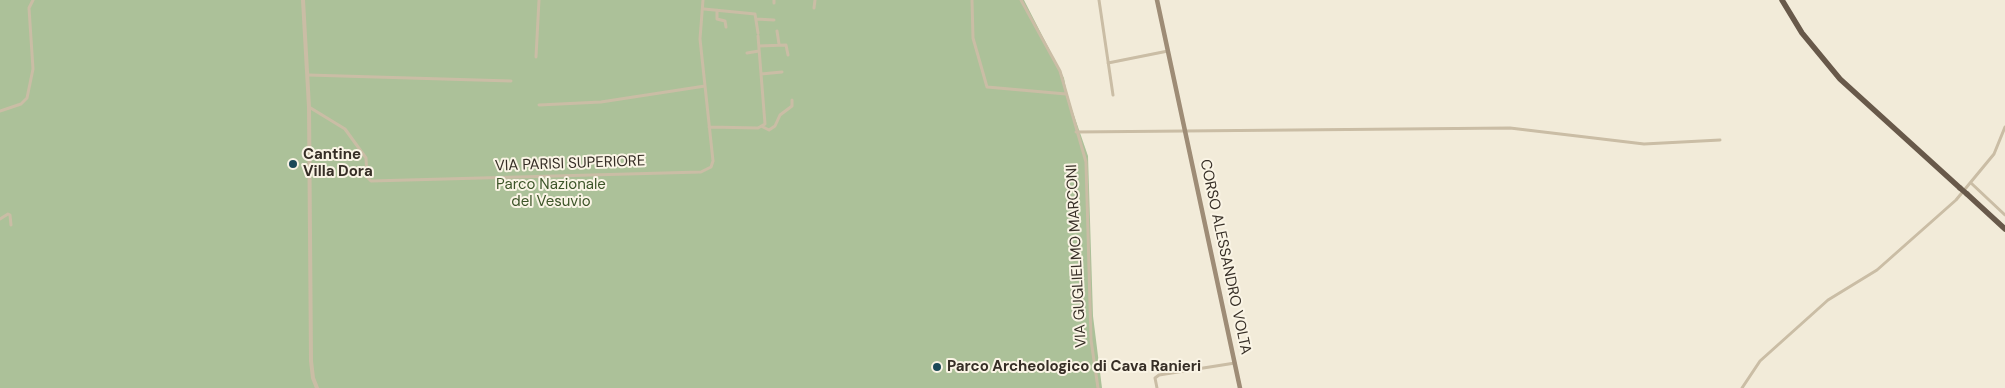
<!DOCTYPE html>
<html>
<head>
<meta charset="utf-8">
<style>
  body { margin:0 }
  canvas { display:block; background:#f2ebd9 }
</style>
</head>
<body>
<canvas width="2005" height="388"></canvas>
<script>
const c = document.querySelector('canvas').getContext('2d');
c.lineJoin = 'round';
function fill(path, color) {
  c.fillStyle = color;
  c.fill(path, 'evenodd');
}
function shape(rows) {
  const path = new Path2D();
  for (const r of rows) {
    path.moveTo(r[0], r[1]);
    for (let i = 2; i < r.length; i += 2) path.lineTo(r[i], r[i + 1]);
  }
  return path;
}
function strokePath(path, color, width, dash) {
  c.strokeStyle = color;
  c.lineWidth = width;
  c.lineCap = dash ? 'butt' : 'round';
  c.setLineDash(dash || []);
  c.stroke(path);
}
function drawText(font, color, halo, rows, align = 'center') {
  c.font = font + ' "DM Sans",sans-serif';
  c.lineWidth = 4;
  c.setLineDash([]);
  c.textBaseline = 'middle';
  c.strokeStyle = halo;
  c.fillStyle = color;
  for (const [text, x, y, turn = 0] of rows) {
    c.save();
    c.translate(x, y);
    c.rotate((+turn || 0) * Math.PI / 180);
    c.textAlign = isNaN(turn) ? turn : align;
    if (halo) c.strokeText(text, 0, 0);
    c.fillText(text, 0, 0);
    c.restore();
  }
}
fill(shape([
  [0,0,1024,0,1064,78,1067,95,1088,156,1093,316,1102,388,0,388]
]), '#acc199');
strokePath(shape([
  [972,0,973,38,987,87,1066,94],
  [1021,0,1060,71,1086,162,1091,340,1098,388],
  [1099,0,1113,95],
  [774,3,774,0],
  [814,8,815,0],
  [704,9,755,14,758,33],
  [717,10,717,19,725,21,726,27],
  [756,19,774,20],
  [777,31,779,44],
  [759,46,786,45,788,55],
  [747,53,759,51],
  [536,57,539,0],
  [1108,63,1168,51],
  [761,74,782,72],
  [308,75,511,81],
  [539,105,601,102,705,86],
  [309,107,345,129,366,158,367,177,371,181,701,172,711,167,713,161,700,39,703,0],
  [0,111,21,104,27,98,33,69,29,8,33,0],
  [709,127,758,128,765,124,758,36],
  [763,127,769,130,775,126,780,115,792,106,792,100],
  [1076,132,1510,128,1644,144,1720,140],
  [1971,183,2005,215],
  [0,219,8,214,10,215,11,225],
  [1157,388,1155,378,1159,375,1235,363],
  [1742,388,1760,361,1828,300,1877,270,1956,200,1994,154,2005,127]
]), '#cabda5', 3);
strokePath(shape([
  [303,0,309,107,311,361,313,378,317,388]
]), '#cabda5', 4);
strokePath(shape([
  [1157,0,1240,388]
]), '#9e8c76', 4.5);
strokePath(shape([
  [1782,0,1802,33,1840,79,1960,188],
  [1967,194,2005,229]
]), '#68594a', 5.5);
strokePath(shape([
  [1960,188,1967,194]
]), '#68594a', 5.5);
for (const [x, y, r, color] of [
  [293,164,5,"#1b4958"],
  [937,367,5,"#1b4958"]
]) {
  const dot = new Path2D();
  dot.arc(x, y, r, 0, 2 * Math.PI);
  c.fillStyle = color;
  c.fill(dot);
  strokePath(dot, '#faf4e5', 2);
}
drawText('bold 15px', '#362e26', '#faf4e5', [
  ["Cantine",303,155],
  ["Villa Dora",303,172],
  ["Parco Archeologico di Cava Ranieri",947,367]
], 'left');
drawText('15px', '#362e26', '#faf4e5', [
  ["VIA PARISI SUPERIORE",570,164,-2],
  ["VIA GUGLIELMO MARCONI",1077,256,-93],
  ["CORSO ALESSANDRO VOLTA",1225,257,78]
]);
drawText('15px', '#3d5529', '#faf4e5', [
  ["Parco Nazionale",551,185],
  ["del Vesuvio",551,202]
]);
</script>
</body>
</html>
